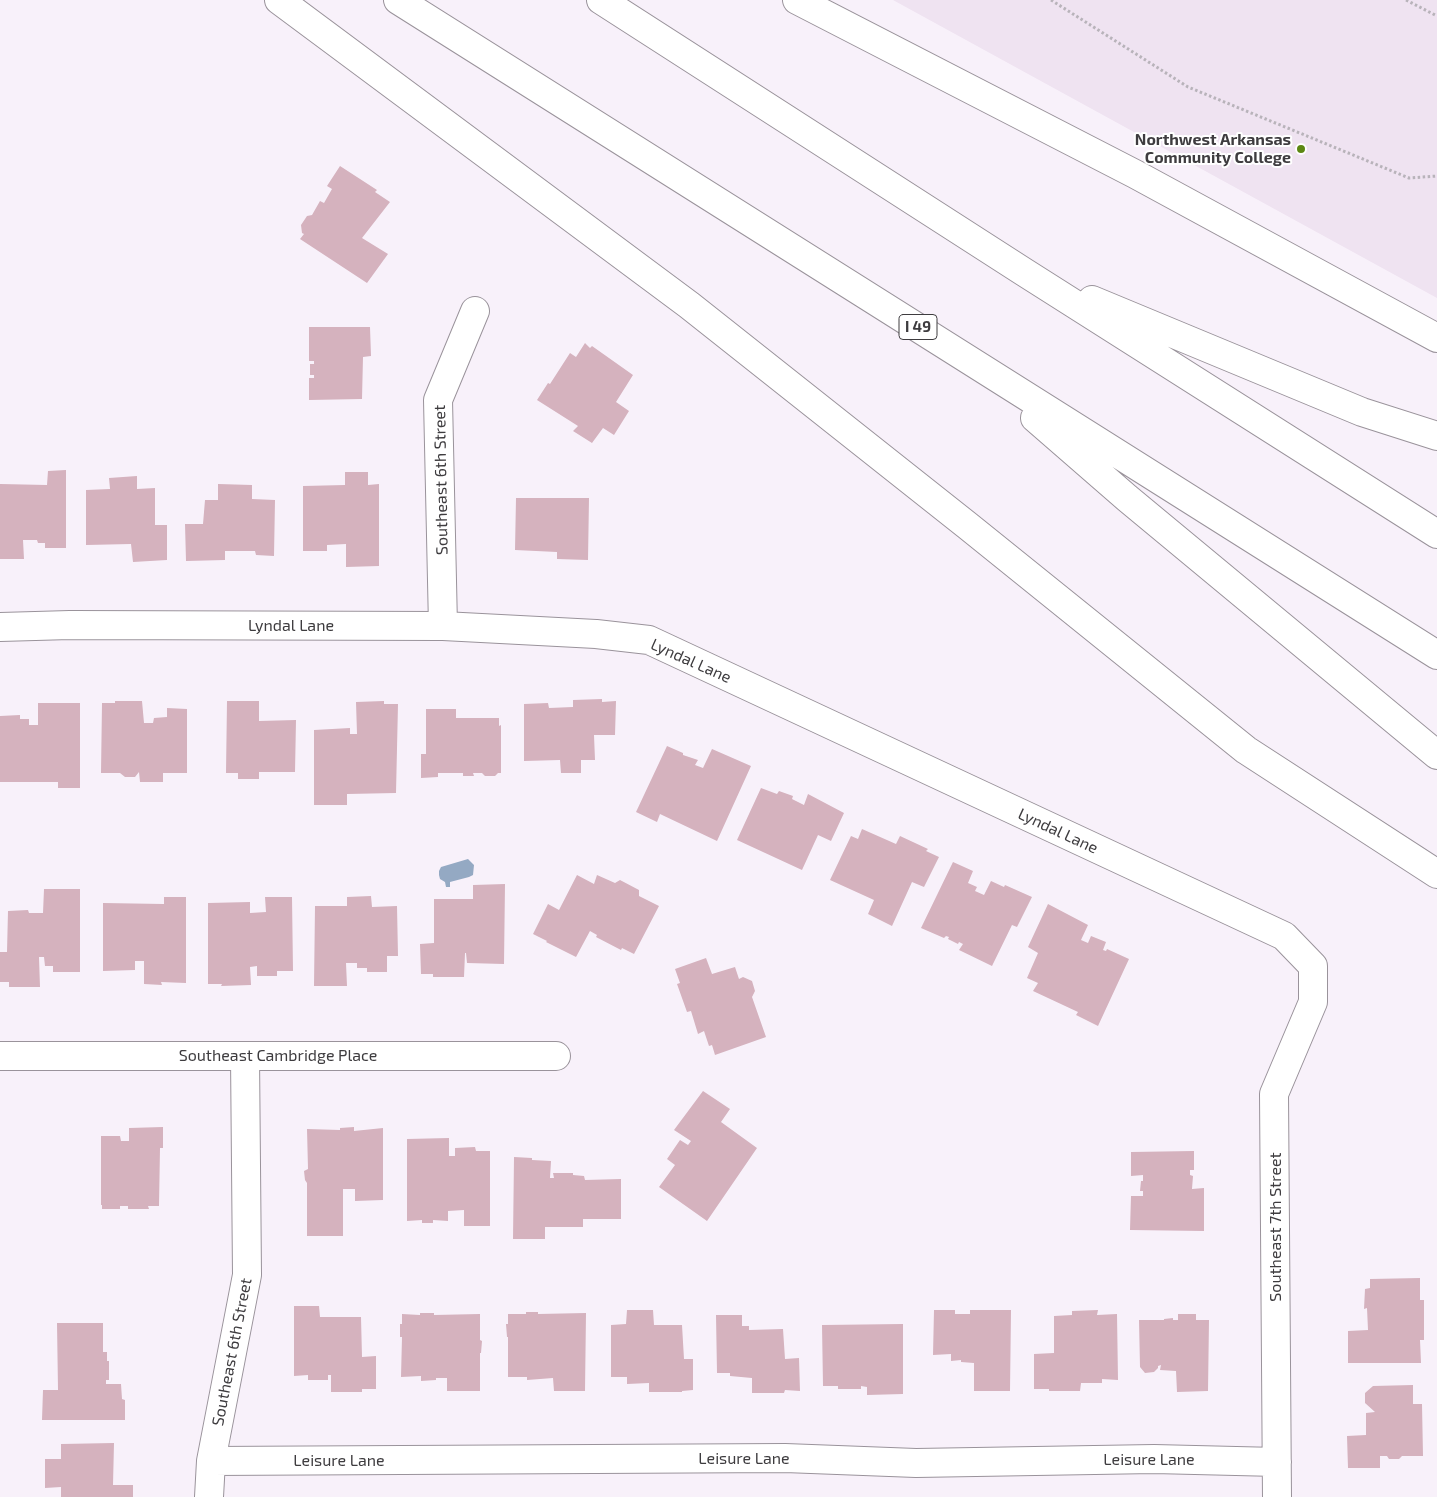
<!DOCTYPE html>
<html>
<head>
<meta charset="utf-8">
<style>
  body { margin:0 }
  canvas { display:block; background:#f8f1fa }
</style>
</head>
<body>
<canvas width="1437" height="1497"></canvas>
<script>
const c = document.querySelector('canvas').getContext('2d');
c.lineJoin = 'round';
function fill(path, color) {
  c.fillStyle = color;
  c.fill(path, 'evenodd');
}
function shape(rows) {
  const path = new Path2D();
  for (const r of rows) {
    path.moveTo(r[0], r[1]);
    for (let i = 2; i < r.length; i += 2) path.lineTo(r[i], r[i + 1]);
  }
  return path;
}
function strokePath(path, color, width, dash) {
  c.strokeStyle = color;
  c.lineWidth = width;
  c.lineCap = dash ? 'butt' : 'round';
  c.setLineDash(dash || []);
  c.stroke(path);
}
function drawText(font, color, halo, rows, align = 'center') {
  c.font = font + ' "Exo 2",sans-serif';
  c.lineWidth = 4;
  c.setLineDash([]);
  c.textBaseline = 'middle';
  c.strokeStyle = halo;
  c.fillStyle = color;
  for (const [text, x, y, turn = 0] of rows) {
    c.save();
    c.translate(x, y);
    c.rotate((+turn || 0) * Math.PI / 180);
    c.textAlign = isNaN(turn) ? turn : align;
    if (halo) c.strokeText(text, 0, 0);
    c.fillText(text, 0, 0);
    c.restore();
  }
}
fill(shape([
  [893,0,1437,0,1437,298]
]), '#efe3f1');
fill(shape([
  [468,859,474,865,473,875,469,877,450,882,450,887,446,887,445,882,440,879,439,875,439,871,441,867]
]), '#94a9c3');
fill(shape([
  [340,166,377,190,375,192,390,202,362,238,388,254,367,283,300,239,304,234,302,233,301,225,307,216,312,215,320,201,324,203,332,189,327,186],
  [309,327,370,327,371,356,363,357,362,399,309,400,309,378,314,378,314,375,310,375,310,364,314,364,314,361,309,361],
  [585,343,590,348,592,346,633,375,616,402,629,411,614,435,603,428,592,443,573,431,578,426,537,400,548,383,550,384,570,353,576,357],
  [66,470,66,548,45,548,45,543,38,543,37,540,23,540,24,559,0,559,0,484,47,485,48,471],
  [345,472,368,472,368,485,379,484,379,566,346,567,346,544,327,545,327,551,303,551,303,486,345,485],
  [137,476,137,489,155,488,155,525,167,525,167,560,133,562,131,544,86,545,86,490,110,489,109,478],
  [218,484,252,485,252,499,275,500,274,556,256,555,255,551,225,551,225,560,186,561,185,524,203,524,205,500,218,500],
  [516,498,589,498,588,560,557,559,557,552,515,550],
  [602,699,602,702,616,701,615,735,594,735,595,760,581,760,581,773,561,773,560,760,524,761,524,704,548,703,549,708,573,707,573,700],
  [115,701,142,701,144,723,153,723,154,718,167,717,167,708,187,709,187,773,163,773,163,782,140,782,139,772,135,777,125,777,120,773,101,773,102,703,115,703],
  [227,701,259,701,259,721,296,720,295,772,259,772,259,779,238,779,238,773,226,773],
  [384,701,384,704,398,704,396,793,347,794,347,805,314,805,314,730,350,728,350,734,357,734,356,702],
  [38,703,80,703,80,788,58,788,58,782,0,782,0,716,20,715,20,719,29,719,29,725,38,725],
  [426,709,456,709,456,718,499,718,499,726,501,725,501,773,498,773,495,776,485,776,482,773,473,773,474,776,463,776,463,773,438,773,438,777,421,778,421,754,426,754],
  [667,746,683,753,683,755,698,760,695,765,703,768,712,749,751,766,717,841,660,814,657,822,636,812],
  [761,788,777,794,779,791,793,796,792,799,804,805,808,794,844,813,831,841,818,835,802,870,737,840],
  [862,829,896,844,900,836,928,849,926,851,939,857,924,887,912,882,892,926,868,914,874,900,830,880,851,836,858,839],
  [953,862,973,871,968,883,977,887,975,891,984,895,991,881,1004,887,1005,885,1032,897,1017,927,1012,925,992,966,959,950,963,944,959,942,958,944,948,939,949,937,946,936,944,938,921,928],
  [577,875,594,884,597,875,615,883,620,880,639,890,639,896,659,906,634,954,622,948,621,950,596,937,597,935,590,931,576,957,546,942,547,941,533,934,548,904,559,910],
  [505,884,504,964,467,963,466,953,465,953,464,977,433,977,433,974,421,974,420,944,434,943,434,899,473,899,473,885],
  [44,889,80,889,80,972,53,972,53,966,45,966,44,957,39,957,40,987,9,987,9,982,0,982,0,952,7,952,8,911,28,910,29,913,43,913],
  [371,896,372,907,397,906,398,956,387,956,387,972,367,972,367,968,357,968,357,963,346,963,347,986,314,986,315,906,347,906,347,897],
  [164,897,186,897,186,983,161,982,162,985,144,984,144,961,135,961,135,970,103,971,103,903,164,904],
  [265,897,292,897,293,971,277,971,277,976,257,976,257,966,250,967,251,985,221,986,222,984,208,984,208,903,250,902,250,913,266,912],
  [1048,904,1088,925,1081,940,1088,943,1091,936,1106,942,1103,950,1106,951,1107,949,1129,959,1098,1026,1076,1015,1078,1012,1033,991,1038,983,1027,978,1038,953,1028,947],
  [706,958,712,974,735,967,739,979,743,977,752,981,755,991,752,997,766,1037,715,1055,712,1045,709,1046,704,1031,698,1034,691,1011,687,1012,677,984,680,983,675,969],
  [703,1091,730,1109,721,1122,757,1148,707,1221,659,1187,675,1165,667,1159,680,1140,688,1145,691,1141,674,1130],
  [163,1127,163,1148,160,1148,159,1206,148,1206,149,1209,128,1209,128,1206,120,1206,120,1209,102,1209,102,1205,101,1205,101,1136,120,1136,121,1141,129,1141,129,1128],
  [354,1127,354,1131,383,1128,383,1200,355,1201,355,1189,343,1189,343,1236,307,1236,307,1183,305,1180,304,1171,308,1169,307,1129,340,1130,340,1128],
  [449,1138,449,1156,455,1156,455,1148,475,1147,476,1151,490,1151,490,1226,464,1226,464,1210,448,1211,448,1221,433,1220,433,1223,422,1223,422,1220,407,1221,407,1139],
  [1194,1151,1194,1170,1190,1170,1190,1175,1193,1176,1192,1189,1204,1188,1204,1231,1130,1230,1131,1196,1143,1196,1143,1191,1140,1191,1141,1181,1143,1181,1143,1175,1131,1176,1131,1152],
  [514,1157,532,1158,532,1160,551,1161,550,1178,554,1178,553,1173,573,1173,573,1175,584,1176,585,1180,621,1179,621,1219,583,1219,583,1227,545,1227,545,1239,513,1239],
  [1420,1278,1420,1300,1424,1300,1424,1340,1420,1340,1421,1363,1348,1363,1348,1331,1368,1330,1367,1308,1364,1309,1365,1289,1370,1288,1370,1279],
  [294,1306,319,1306,320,1317,361,1317,362,1357,376,1356,376,1389,362,1389,362,1392,331,1392,331,1375,328,1375,328,1380,308,1380,308,1375,294,1376],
  [627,1310,653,1310,654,1325,682,1325,684,1359,693,1359,693,1390,682,1391,682,1392,649,1392,649,1383,627,1384,627,1377,611,1377,611,1325,626,1324],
  [934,1310,955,1310,955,1314,970,1314,970,1310,1011,1310,1010,1391,974,1391,974,1363,961,1362,961,1360,951,1361,951,1354,933,1355],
  [1098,1310,1097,1315,1117,1314,1118,1380,1102,1379,1102,1383,1081,1383,1080,1391,1049,1391,1049,1389,1034,1389,1034,1354,1054,1353,1054,1316,1072,1315,1072,1311],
  [526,1312,538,1312,538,1314,586,1313,585,1391,554,1391,553,1378,527,1380,527,1377,508,1377,508,1337,507,1337,506,1324,508,1324,508,1314,526,1314],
  [420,1313,434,1313,434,1315,480,1314,480,1340,482,1341,481,1353,480,1353,480,1391,447,1391,447,1378,436,1378,436,1380,421,1381,421,1376,401,1377,402,1337,400,1337,400,1324,402,1324,402,1314,420,1315],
  [1178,1314,1196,1314,1196,1320,1209,1320,1208,1391,1177,1392,1176,1371,1160,1370,1161,1365,1158,1366,1158,1368,1154,1372,1145,1373,1140,1367,1139,1320,1164,1320,1164,1319,1173,1318,1173,1320,1178,1320],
  [716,1315,742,1315,742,1326,749,1326,749,1330,783,1329,785,1359,799,1358,800,1391,785,1390,784,1393,752,1393,752,1378,730,1376,730,1373,717,1373],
  [57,1323,103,1323,103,1352,107,1352,107,1361,109,1361,109,1380,106,1380,106,1384,121,1384,122,1399,125,1400,125,1420,42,1420,43,1390,58,1390],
  [903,1324,903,1394,867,1395,867,1387,861,1386,861,1389,838,1389,838,1386,823,1386,822,1325],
  [1413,1385,1413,1404,1422,1404,1423,1456,1402,1456,1399,1459,1389,1459,1387,1456,1380,1456,1380,1468,1348,1468,1347,1436,1366,1435,1366,1413,1375,1412,1365,1403,1365,1393,1373,1386],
  [114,1443,113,1485,133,1485,133,1497,61,1497,61,1487,45,1488,45,1459,61,1459,61,1444]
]), '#d5b2be');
const street = shape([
  [443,626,438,400,475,311],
  [0,627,70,625,443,626,596,634,649,640,1284,936,1313,966,1313,1002,1274,1094,1277,1497],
  [0,1056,556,1056],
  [211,1461,785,1458,916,1463,1154,1459,1277,1462],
  [209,1497,211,1461,247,1275,245,1056]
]);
const highway = shape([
  [279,0,689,305,968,526,1246,750,1437,874],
  [398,0,1437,655],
  [601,0,1024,272,1437,534],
  [797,0,1135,174,1437,338],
  [1092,300,1362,412,1437,436],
  [1035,418,1127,498,1437,755]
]);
strokePath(street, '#9a939b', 30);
strokePath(highway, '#9a939b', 30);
strokePath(shape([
  [1051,0,1188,87,1409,178,1437,176],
  [1406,0,1437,16]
]), '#b8b3ba', 3, [2.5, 2.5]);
strokePath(street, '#fff', 28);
strokePath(highway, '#fff', 28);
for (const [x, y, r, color] of [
  [1301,149,5,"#5c8713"]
]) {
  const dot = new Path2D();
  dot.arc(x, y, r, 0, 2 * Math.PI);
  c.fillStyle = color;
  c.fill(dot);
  strokePath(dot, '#fff', 2);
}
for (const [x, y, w] of [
  [918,327,38]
]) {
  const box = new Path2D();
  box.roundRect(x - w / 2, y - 12.5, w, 25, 4);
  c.fillStyle = '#fff';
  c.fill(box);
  strokePath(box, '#3e3c3f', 1);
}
drawText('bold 15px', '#3e3c3f', null, [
  ["I 49",918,327]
]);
drawText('bold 16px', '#3e3c3f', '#fff', [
  ["Northwest Arkansas",1291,140],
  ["Community College",1291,158]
], 'right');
drawText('16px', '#3e3c3f', '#fff', [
  ["Southeast 6th Street",441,480,-91],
  ["Lyndal Lane",291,626],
  ["Lyndal Lane",691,661,24],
  ["Lyndal Lane",1058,831,25],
  ["Southeast Cambridge Place",278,1056],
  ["Southeast 7th Street",1276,1227,-90],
  ["Southeast 6th Street",232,1352,-79],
  ["Leisure Lane",744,1459],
  ["Leisure Lane",1149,1460],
  ["Leisure Lane",339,1461]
]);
</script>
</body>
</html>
